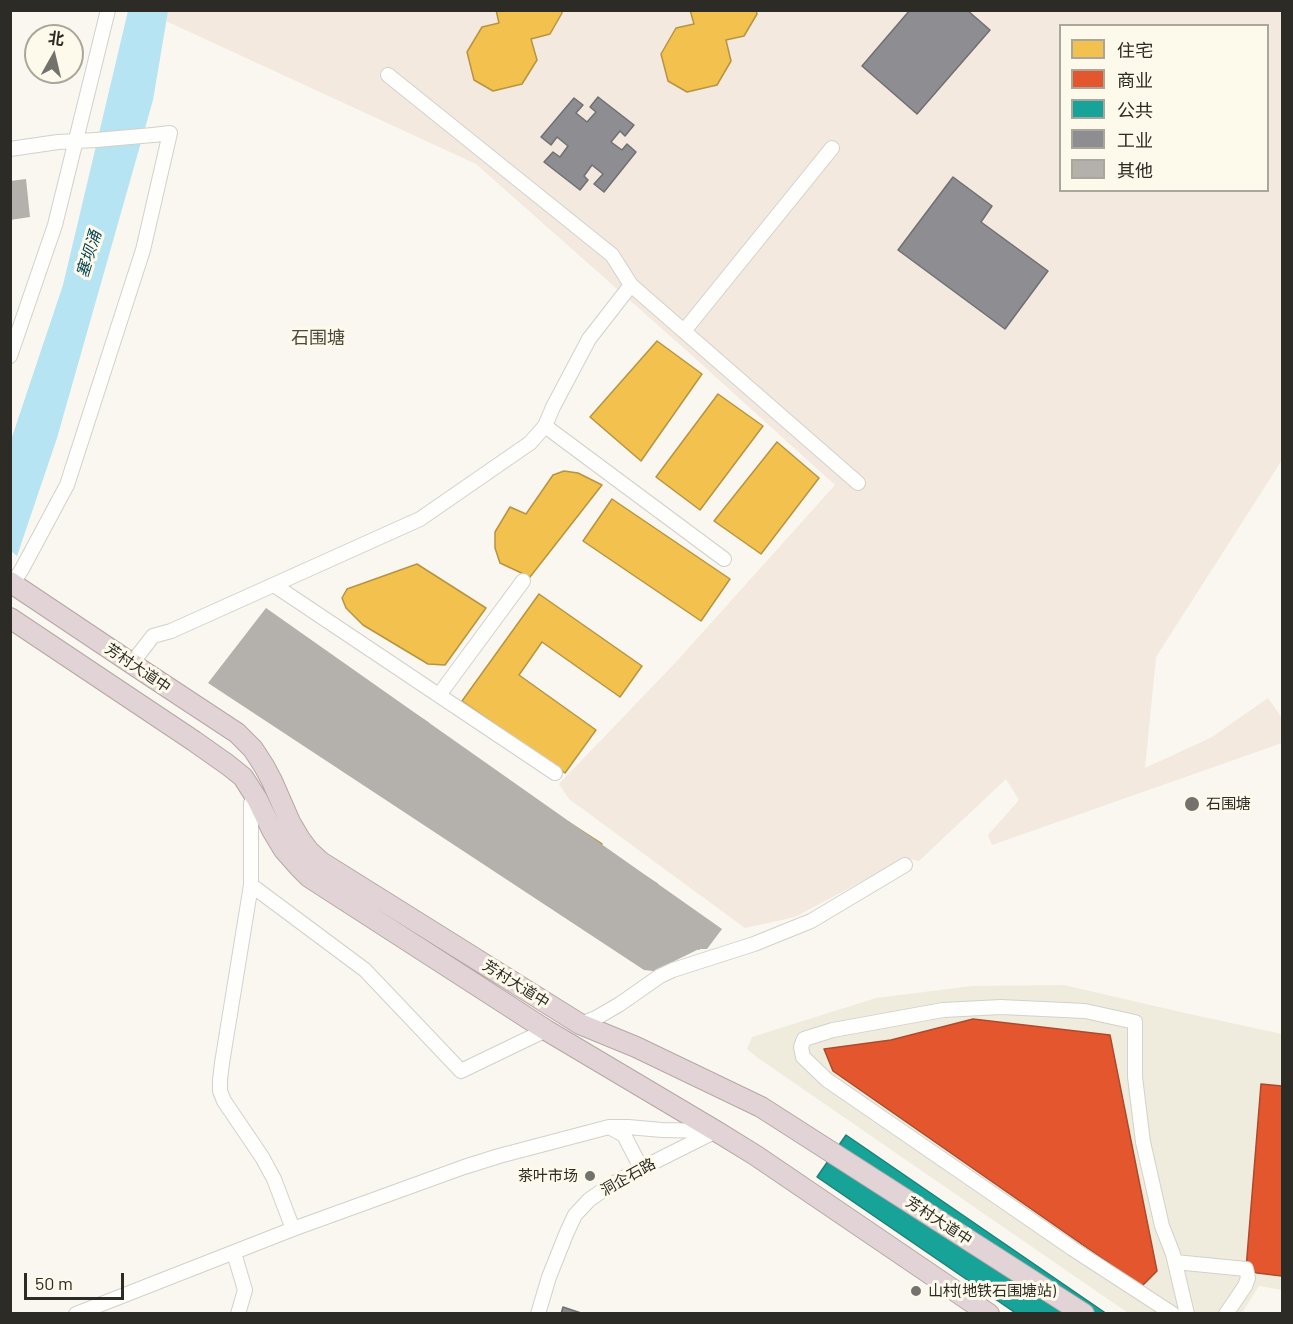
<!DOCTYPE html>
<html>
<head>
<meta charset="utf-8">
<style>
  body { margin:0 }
  #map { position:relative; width:1293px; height:1324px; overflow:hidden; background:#f9f7ef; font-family:Barlow,"Noto Sans SC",sans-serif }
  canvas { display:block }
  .frame { position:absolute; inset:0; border:12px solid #2c2b25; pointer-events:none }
  .legend { position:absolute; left:1059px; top:24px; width:210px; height:168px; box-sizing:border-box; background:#fdfaeb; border:2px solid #a9a79c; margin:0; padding:8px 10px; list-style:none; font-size:18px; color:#2c2b25 }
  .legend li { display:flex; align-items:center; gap:12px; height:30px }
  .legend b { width:30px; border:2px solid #a9a79c }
  .north { position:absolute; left:24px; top:24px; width:60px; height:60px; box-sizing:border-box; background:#fdfaeb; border:2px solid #a9a79c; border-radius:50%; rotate:8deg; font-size:16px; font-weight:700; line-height:24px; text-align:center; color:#2c2b25 }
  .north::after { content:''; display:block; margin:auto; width:21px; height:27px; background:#74726c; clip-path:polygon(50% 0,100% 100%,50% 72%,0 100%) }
  .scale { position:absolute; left:24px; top:1273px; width:100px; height:27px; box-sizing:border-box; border:3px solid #2c2b25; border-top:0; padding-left:8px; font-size:18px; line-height:21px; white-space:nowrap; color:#2c2b25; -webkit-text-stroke:4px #fdfaeb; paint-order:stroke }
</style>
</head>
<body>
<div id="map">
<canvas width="1293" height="1324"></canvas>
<div class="frame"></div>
<ul class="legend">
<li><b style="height:16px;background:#f2c14e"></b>住宅</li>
<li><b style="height:16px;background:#e4572e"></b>商业</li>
<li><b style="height:16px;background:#17a398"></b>公共</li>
<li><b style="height:16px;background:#8d8d92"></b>工业</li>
<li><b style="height:16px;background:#b4b1ac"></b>其他</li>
</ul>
<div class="north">北</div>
<div class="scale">50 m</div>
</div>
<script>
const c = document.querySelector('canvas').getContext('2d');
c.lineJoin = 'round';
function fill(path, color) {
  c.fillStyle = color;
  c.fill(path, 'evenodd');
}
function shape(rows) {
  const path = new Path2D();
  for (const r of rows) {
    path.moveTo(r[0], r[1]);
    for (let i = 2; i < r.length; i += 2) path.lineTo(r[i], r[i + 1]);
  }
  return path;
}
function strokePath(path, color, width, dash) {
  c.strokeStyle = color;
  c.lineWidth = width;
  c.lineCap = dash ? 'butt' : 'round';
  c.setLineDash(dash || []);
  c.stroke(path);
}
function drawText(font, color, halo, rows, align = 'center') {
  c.font = font + ' Barlow,"Noto Sans SC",sans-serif';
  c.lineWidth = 6;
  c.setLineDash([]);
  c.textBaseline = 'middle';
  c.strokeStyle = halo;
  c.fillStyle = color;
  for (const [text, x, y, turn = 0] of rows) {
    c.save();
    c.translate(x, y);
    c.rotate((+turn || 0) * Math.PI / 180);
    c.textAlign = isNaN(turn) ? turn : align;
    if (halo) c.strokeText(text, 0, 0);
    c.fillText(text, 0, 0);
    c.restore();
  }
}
fill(shape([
  [1064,985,1185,1013,1282,1034,1282,1290,1259,1286,1242,1313,1128,1313,758,1058,747,1049,752,1037,876,998,972,986]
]), '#f0ecdd');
fill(shape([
  [168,10,1282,11,1282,460,1156,657,1145,768,1212,737,1268,698,1282,718,1282,743,992,845,988,835,1019,800,1006,779,919,861,906,858,795,917,745,928,569,799,559,784,676,662,835,485,687,351,476,164,166,21],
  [1060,26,1268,26,1268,190,1060,190]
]), '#f3e9df');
fill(shape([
  [128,11,168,11,153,100,57,438,17,556,11,551,11,440,63,285]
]), '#b6e4f2');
const homes = shape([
  [496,10,562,10,562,13,550,34,531,39,537,60,522,84,493,91,474,80,467,52,482,27,499,23,496,10],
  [690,10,756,10,757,14,744,36,726,40,731,61,717,85,687,92,668,81,661,54,676,28,694,24,690,10],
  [657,341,702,374,641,461,590,417,657,341],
  [718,394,763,426,700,510,656,477,718,394],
  [777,442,819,478,761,554,714,521,777,442],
  [564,471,578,473,602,485,530,577,500,563,495,548,495,532,510,507,526,514,553,475,564,471],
  [612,499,730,579,701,621,583,541,612,499],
  [417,564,486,608,445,665,428,664,363,625,346,608,342,598,347,589,417,564],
  [539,594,642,666,620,697,542,642,519,675,596,730,565,773,462,701,539,594],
  [279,621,310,642,287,675,279,670,259,700,221,675,242,643,257,653,279,621],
  [335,663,367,684,346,716,336,709,316,739,274,712,296,678,316,691,335,663],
  [393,700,428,723,407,755,395,747,375,778,333,752,354,720,373,732,393,700],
  [449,746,480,765,461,794,443,783,423,815,388,793,410,759,432,772,449,746],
  [508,782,540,805,522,831,505,820,480,854,447,830,472,795,490,808,508,782],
  [568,822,602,844,582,874,569,865,547,898,509,872,531,839,548,851,568,822],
  [626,864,657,884,639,912,622,901,603,930,573,911,593,880,610,890,626,864],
  [683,908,713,928,699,949,678,936,654,971,625,951,649,917,668,930,683,908]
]);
fill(homes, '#f2c14e');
strokePath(homes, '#b79442', 1.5);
const shops = shape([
  [973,1019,1110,1035,1157,1271,1142,1286,833,1071,824,1049,891,1040,973,1019],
  [1261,1084,1282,1086,1282,1276,1257,1273,1246,1269,1261,1084]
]);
fill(shops, '#e4572e');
strokePath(shops, '#ad4a2b', 1.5);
const public = shape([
  [846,1135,1107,1314,1017,1314,817,1177,846,1135]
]);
fill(public, '#17a398');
strokePath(public, '#1d7f76', 1.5);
const industry = shape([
  [910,10,967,10,990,30,917,114,862,66,910,10],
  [598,97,634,125,625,136,620,131,611,142,622,150,627,144,636,152,604,192,594,184,603,174,592,165,584,176,588,180,580,190,544,162,553,152,560,157,568,146,557,137,551,145,541,137,574,98,583,105,576,113,587,122,596,112,590,107,598,97],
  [953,177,992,206,981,222,1048,271,1005,329,898,250,953,177],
  [563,1307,584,1314,561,1314,563,1307]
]);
fill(industry, '#8d8d92');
strokePath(industry, '#707071', 1.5);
fill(shape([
  [26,179,30,217,10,220,10,181],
  [266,608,722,929,707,949,699,949,654,971,644,970,208,683]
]), '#b4b1ac');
const minor = shape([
  [388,75,612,255,631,285,858,483],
  [10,149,58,142,96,140],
  [684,331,832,148],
  [10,356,55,225,108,10],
  [545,426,724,559],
  [13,583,22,569,67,485,143,250,170,133,153,135],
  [274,585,555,773],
  [132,663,153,636,171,631,420,519,530,443,545,426,553,407,589,339,631,285],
  [439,695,523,581],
  [251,803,251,885,222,1063,220,1080,220,1091,224,1101,262,1157,274,1179,293,1229],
  [251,885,365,970,461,1071,546,1030],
  [580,1024,596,1018,620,1004,660,976,673,970,754,944,811,921,905,865],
  [611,1128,624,1135,641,1168],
  [234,1253,245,1290,238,1314],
  [1175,1262,1246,1269,1248,1278,1245,1286,1226,1314],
  [76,1314,293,1229,464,1167,499,1156,609,1127,628,1127,662,1130,714,1131],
  [538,1314,549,1277,567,1232,575,1215,589,1200,606,1188,632,1173,714,1132],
  [1173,1314,1073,1249,827,1080,803,1057,801,1047,804,1039,833,1030,943,1010,1001,1007,1085,1011,1135,1022,1135,1077,1143,1142,1162,1226,1173,1254,1187,1314]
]);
const highway = shape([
  [10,582,146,673,237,733,253,749,264,766,272,781,290,822,300,839,309,851,321,862,580,1024,636,1047,761,1107,1084,1314],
  [10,618,194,741,228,765,243,777,257,799,272,830,284,850,299,867,309,877,546,1030,716,1131,755,1155,989,1314]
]);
strokePath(minor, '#d2d1cb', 16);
strokePath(highway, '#b6a7a6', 22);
strokePath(minor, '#fefefd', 14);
strokePath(highway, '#e2d4d6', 20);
const minorBridge = shape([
  [96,140,153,135]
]);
strokePath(minorBridge, '#d2d1cb', 16, []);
strokePath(minorBridge, '#fefefd', 14);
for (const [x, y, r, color] of [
  [1192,804,8,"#74726c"],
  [590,1176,6,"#74726c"],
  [916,1291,6,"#74726c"]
]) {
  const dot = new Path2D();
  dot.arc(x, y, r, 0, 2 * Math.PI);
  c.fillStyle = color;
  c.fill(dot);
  strokePath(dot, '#fdfaeb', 2);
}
drawText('15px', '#2c2b25', '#fdfaeb', [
  ["芳村大道中",138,668,34],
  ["芳村大道中",516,984,32],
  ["洞企石路",628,1177,-29],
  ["芳村大道中",939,1221,33]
]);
drawText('15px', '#2c2b25', '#fdfaeb', [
  ["石围塘",1206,804],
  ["茶叶市场",578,1176,"right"],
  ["山村(地铁石围塘站)",928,1291]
], 'left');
drawText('italic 16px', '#094454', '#fdfaeb', [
  ["塞坝涌",89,254,-73]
]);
drawText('18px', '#4c493d', '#fdfaeb', [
  ["石围塘",318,338]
]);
</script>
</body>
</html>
